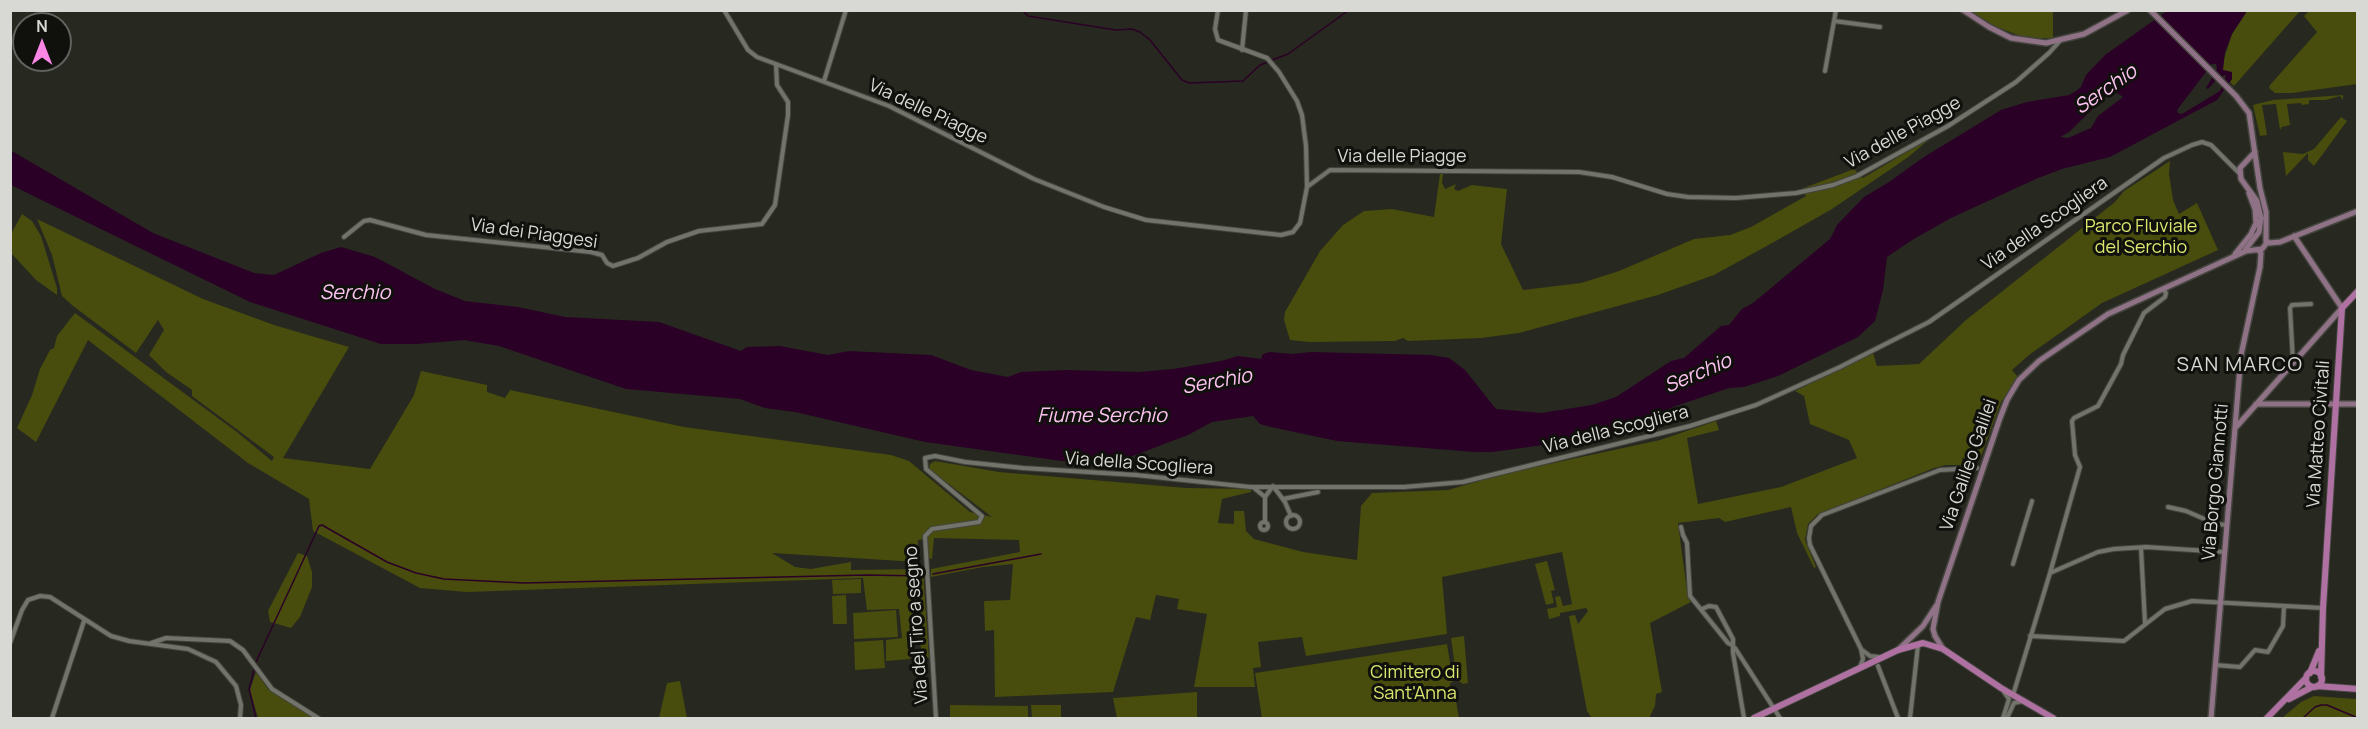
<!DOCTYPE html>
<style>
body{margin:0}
#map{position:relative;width:2368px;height:729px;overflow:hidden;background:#272820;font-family:Manrope,sans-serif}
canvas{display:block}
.frame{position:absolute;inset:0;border:12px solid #d8d9d4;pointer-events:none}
.north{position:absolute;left:12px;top:12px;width:60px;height:60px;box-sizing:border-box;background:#10100d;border:2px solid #60605d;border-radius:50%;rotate:0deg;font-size:16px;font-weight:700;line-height:24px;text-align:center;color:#d8d9d4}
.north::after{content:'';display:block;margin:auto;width:21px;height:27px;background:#fa87e6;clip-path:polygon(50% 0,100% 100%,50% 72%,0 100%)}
</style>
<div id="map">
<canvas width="2368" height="729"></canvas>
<div class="frame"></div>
<div class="north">N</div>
</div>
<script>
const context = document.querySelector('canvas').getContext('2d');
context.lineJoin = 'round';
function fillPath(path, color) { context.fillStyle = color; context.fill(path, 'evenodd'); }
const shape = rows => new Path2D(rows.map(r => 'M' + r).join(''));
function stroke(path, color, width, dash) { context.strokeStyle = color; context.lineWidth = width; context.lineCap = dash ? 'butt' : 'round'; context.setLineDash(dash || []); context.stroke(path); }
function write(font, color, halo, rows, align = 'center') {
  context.font = font + ' Manrope,sans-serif'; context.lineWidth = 6; context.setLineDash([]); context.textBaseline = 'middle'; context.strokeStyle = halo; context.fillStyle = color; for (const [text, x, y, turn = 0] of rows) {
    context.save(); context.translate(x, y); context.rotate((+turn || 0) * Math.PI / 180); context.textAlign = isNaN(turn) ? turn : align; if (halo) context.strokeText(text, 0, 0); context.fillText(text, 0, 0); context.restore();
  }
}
fillPath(shape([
 [1971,11,2053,11,2053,38,2026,38,1994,26],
 [2247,11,2300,11,2234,86,2230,82,2232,79,2223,70,2222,65,2232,34],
 [2309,11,2357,11,2357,84,2292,93,2275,93,2269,88,2270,85,2317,32,2304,16],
 [2343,95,2343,100,2340,96,2326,100,2309,100,2309,104,2302,105,2301,103,2287,104,2290,125,2282,127,2280,130,2276,104,2262,105,2267,135,2260,136,2253,105,2273,100],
 [2341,117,2347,121,2314,166,2308,160,2308,153,2286,176,2283,152,2303,154,2314,149],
 [1932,137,1907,158,1832,209,1774,242,1714,275,1658,295,1519,333,1481,338,1408,341,1403,338,1395,341,1310,342,1290,340,1284,320,1285,312,1320,251,1343,225,1364,211,1392,209,1434,217,1440,174,1443,174,1442,183,1445,189,1456,184,1454,189,1458,191,1472,185,1507,189,1501,244,1523,290,1581,283,1619,271,1694,239,1730,235,1751,227,1806,196,1801,189,1854,169,1863,178],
 [2170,161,2169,174,2173,200,2179,214,2197,203,2218,250,2102,303,2029,355,2012,370,2018,377,2001,402,1979,462,1976,457,1962,458,1964,465,1946,465,1934,468,1817,515,1808,524,1805,540,1816,567,1814,568,1797,533,1791,507,1725,522,1719,518,1678,523,1688,598,1691,602,1650,623,1662,692,1656,694,1655,706,1649,718,1592,718,1587,711,1569,616,1575,615,1578,624,1588,611,1586,608,1560,613,1560,616,1549,619,1547,609,1557,607,1555,597,1560,596,1563,606,1572,604,1562,552,1442,577,1447,634,1306,656,1302,637,1258,642,1261,667,1253,668,1255,687,1194,687,1207,614,1177,609,1179,599,1156,595,1150,620,1136,617,1113,692,995,697,994,630,985,631,984,601,1010,600,1013,564,983,567,931,577,931,569,1020,552,1019,540,934,538,932,559,928,558,927,539,918,540,917,562,772,553,795,567,811,569,851,562,851,570,923,569,929,658,923,657,920,643,914,639,910,640,910,659,886,661,886,640,902,638,899,609,867,610,863,578,467,592,420,588,313,531,309,499,248,463,88,340,36,442,17,428,32,395,40,369,50,350,54,348,57,336,75,313,237,432,272,461,274,457,192,396,192,390,166,372,149,355,164,330,158,320,136,353,73,306,62,296,52,255,37,219,203,299,274,325,349,347,283,458,370,469,414,395,421,371,487,385,487,392,505,398,510,390,684,427,891,455,909,461,970,512,992,517,929,469,930,464,935,461,999,472,1186,488,1251,489,1251,492,1222,499,1218,523,1234,524,1234,511,1244,511,1246,531,1254,539,1303,552,1357,560,1361,506,1372,493,1448,490,1507,473,1660,440,1716,421,1719,430,1687,438,1698,504,1781,487,1857,458,1849,440,1810,424,1804,396,1795,391,1873,353,1877,366,1919,364,1966,320,2115,202,2124,191],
 [22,214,32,221,41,236,57,288,57,295,36,280,11,253,11,234],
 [298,553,307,556,312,572,312,587,300,617,291,628,270,622,268,611],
 [1547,561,1555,590,1551,591,1554,603,1546,605,1535,564],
 [861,579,861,593,833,594,832,580],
 [846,595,847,624,833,624,832,596],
 [896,610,898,637,854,639,853,613],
 [1464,636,1468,683,1463,684,1457,680,1451,638],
 [883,640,885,668,855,670,854,642],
 [1447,644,1453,682,1450,683,1451,693,1452,695,1455,695,1459,718,1262,718,1255,673],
 [256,672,268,689,314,718,258,718,250,690],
 [680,681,687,718,659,718,667,683],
 [1197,692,1197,718,1117,718,1113,698],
 [2314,696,2357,699,2357,718,2282,718,2301,702],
 [950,705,1028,706,1028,718,950,718],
 [1031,705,1061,705,1061,718,1032,718]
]), '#484c0c');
fillPath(shape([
 [2167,11,2247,11,2232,34,2225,52,2223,70,2232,72,2232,79,2217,100,2110,157,2062,169,2038,178,1951,218,1912,240,1887,257,1883,290,1875,321,1858,337,1778,376,1744,387,1729,388,1673,407,1629,428,1595,433,1573,441,1492,452,1475,452,1337,441,1271,427,1260,424,1253,416,1212,422,1188,435,1122,460,1062,461,925,442,795,412,765,408,740,399,626,389,499,346,464,340,417,344,381,344,250,302,11,185,10,150,153,233,254,273,274,275,321,253,341,247,375,257,435,289,465,301,518,307,565,317,659,322,741,351,747,347,780,346,828,355,849,351,931,355,971,370,1008,377,1021,372,1067,370,1139,372,1173,369,1221,361,1238,356,1261,359,1263,354,1270,352,1292,354,1311,352,1431,355,1449,358,1465,370,1496,409,1541,413,1592,405,1616,397,1671,361,1684,358,1721,326,1729,325,1742,309,1753,303,1830,239,1837,225,1864,197,1889,182,1924,157,2001,110,2027,102,2069,95,2076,91,2081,87,2086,75,2105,55],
 [2212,64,2216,64,2217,69,2206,88,2208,89,2218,78,2225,75,2226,76,2220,91,2182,114,2178,113,2177,110],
 [2117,93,2123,97,2098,116,2091,128,2068,138,2060,137,2069,132,2107,95]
]), '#2b0026');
stroke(shape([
 [1022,10,1028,16,1116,30,1132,29,1140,32,1150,40,1182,80,1189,83,1243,81,1260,65,1268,62],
 [1272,60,1288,54,1349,10],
 [933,574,1041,554],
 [256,662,319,526,322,525,387,562,416,573,444,579,524,583,867,575,924,576],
 [254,670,249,689,256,718],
 [2303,718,2315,707,2321,705,2327,705,2358,718]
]), '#2b0026', 1.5);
const street = shape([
 [724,10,748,50,757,57,889,106,1034,179,1104,207,1146,220,1281,235,1293,232,1300,223,1307,187,1330,170,1579,172,1612,177,1667,194,1688,197,1736,198,1796,193,1833,185,1857,176,1948,126,2016,82,2049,53,2059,42],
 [1218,10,1215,29,1218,40,1267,58,1279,72,1297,101,1302,115,1306,146,1307,187],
 [1834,21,1880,27],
 [1242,50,1246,10],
 [1825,71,1836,10],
 [824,81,846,10],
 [344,237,364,221,370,220,426,235,591,252,602,255,607,263,613,266,638,258,667,242,699,231,762,224,775,205,788,115,788,102,777,85,776,64],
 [2293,362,2290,308,2292,305,2311,304],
 [1253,487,1265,497],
 [1283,499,1318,492],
 [2168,507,2186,511,2216,524],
 '1286 522a7 7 0 1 1 14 0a7 7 0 1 1-14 0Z',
 [1265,522,1265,497,1273,486,1285,502,1291,516],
 '1260 526a4 4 0 1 1 8 0a4 4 0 1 1-8 0Z',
 [1681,527,1683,535,1687,543,1690,596,1728,643,1732,645],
 [2141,548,2145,623],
 [2203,549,2216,524,2227,525],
 [2013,564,2032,501],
 [2050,573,2080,467,2075,455,2072,421,2074,418,2098,406,2121,364,2123,355,2144,313,2165,297,2166,293,2163,289],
 [1702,609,1709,606,1716,607,1733,639,1733,653,1744,718],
 [2030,636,2124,641,2165,609,2192,601,2323,608],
 [10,643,22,610,28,600,40,596,50,597,111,636,129,641,188,649,216,662,236,686,241,705,240,718],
 [151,643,166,638,230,641,243,650,272,689,318,718],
 [1735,648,1780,718],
 [1862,650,1870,656,1879,657],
 [2215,665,2240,667,2255,650,2268,652,2283,626,2284,606],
 [1878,666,1898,718],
 [1860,667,1863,659,1861,649,1810,545,1809,538,1811,526,1822,515,1940,470,1977,468],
 [2013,695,2050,573,2098,552,2114,549,2146,547,2224,552],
 [52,718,84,621],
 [936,718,925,536,932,529,979,522,982,516,926,469,925,458,935,456,965,462,1023,468,1136,475,1250,487,1404,487,1463,482,1690,426,1756,405,1840,367,1929,322,2164,158,2192,145,2202,142,2211,145,2239,173],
 [1910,718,1918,645],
 [2003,718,2009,699,2004,692],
 [2007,718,2014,703,2023,701]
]);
const secondary = shape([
 [1963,10,1989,27,2011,38,2046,43,2084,34,2128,10],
 [2266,240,2269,243,2280,242,2358,211],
 [2245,250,2259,232,2261,218,2257,201,2241,179,2240,168,2255,152],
 [2235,254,2251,234,2256,223,2255,209,2249,193],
 [2256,404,2358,404],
 [2237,426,2342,308,2294,236],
 [1943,649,1935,636,1933,629,1938,602,2000,418,2007,400,2019,380,2039,361,2108,314,2246,251,2262,249,2266,244,2266,212,2260,188,2249,113,2236,96,2150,10],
 [1898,650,1923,626,1936,606],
 [2211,718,2241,355,2260,267,2261,253,2258,250]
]);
const primary = shape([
 '2306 679a8 8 0 1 1 16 0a8 8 0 1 1-16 0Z',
 [2310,673,2319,651],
 [2321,677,2323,608,2342,308,2358,291],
 [2317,686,2358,689],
 [2289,699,2312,687],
 [1754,718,1898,650,1923,643,1943,649,2001,688,2053,718],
 [2267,718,2306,678]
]);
stroke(street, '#44453f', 6);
stroke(secondary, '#44453f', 8);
stroke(primary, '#44453f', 8);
stroke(street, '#72736a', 4);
stroke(secondary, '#907286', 5);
stroke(primary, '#af71a1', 6);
write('18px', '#d8d9d4', '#10100d', [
 ["Via delle Piagge",928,112,25],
 ["Via delle Piagge",1903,133,-29],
 ["Via delle Piagge",1402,157],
 ["Via della Scogliera",2045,224,-35],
 ["Via dei Piaggesi",534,234,8],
 ["Via della Scogliera",1616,430,-14],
 ["Via Matteo Civitali",2319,434,-86],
 ["Via della Scogliera",1139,464,4],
 ["Via Galileo Galilei",1969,465,-71],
 ["Via Borgo Giannotti",2216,482,-85],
 ["Via del Tiro a segno",917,625,-94]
]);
write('18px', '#dce76d', '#10100d', [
 ["Parco Fluviale",2141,227],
 ["del Serchio",2141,248],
 ["Cimitero di",1415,673],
 ["Sant'Anna",1415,694]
]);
write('italic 20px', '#fdc3f1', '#10100d', [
 ["Serchio",2106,90,-35],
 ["Serchio",355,293],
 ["Serchio",1698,374,-23],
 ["Serchio",1217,382,-10],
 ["Fiume Serchio",1102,416]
]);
context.letterSpacing = '1.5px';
write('20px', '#d8d9d4', '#10100d', [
 ["SAN MARCO",2240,365]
]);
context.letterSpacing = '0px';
</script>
